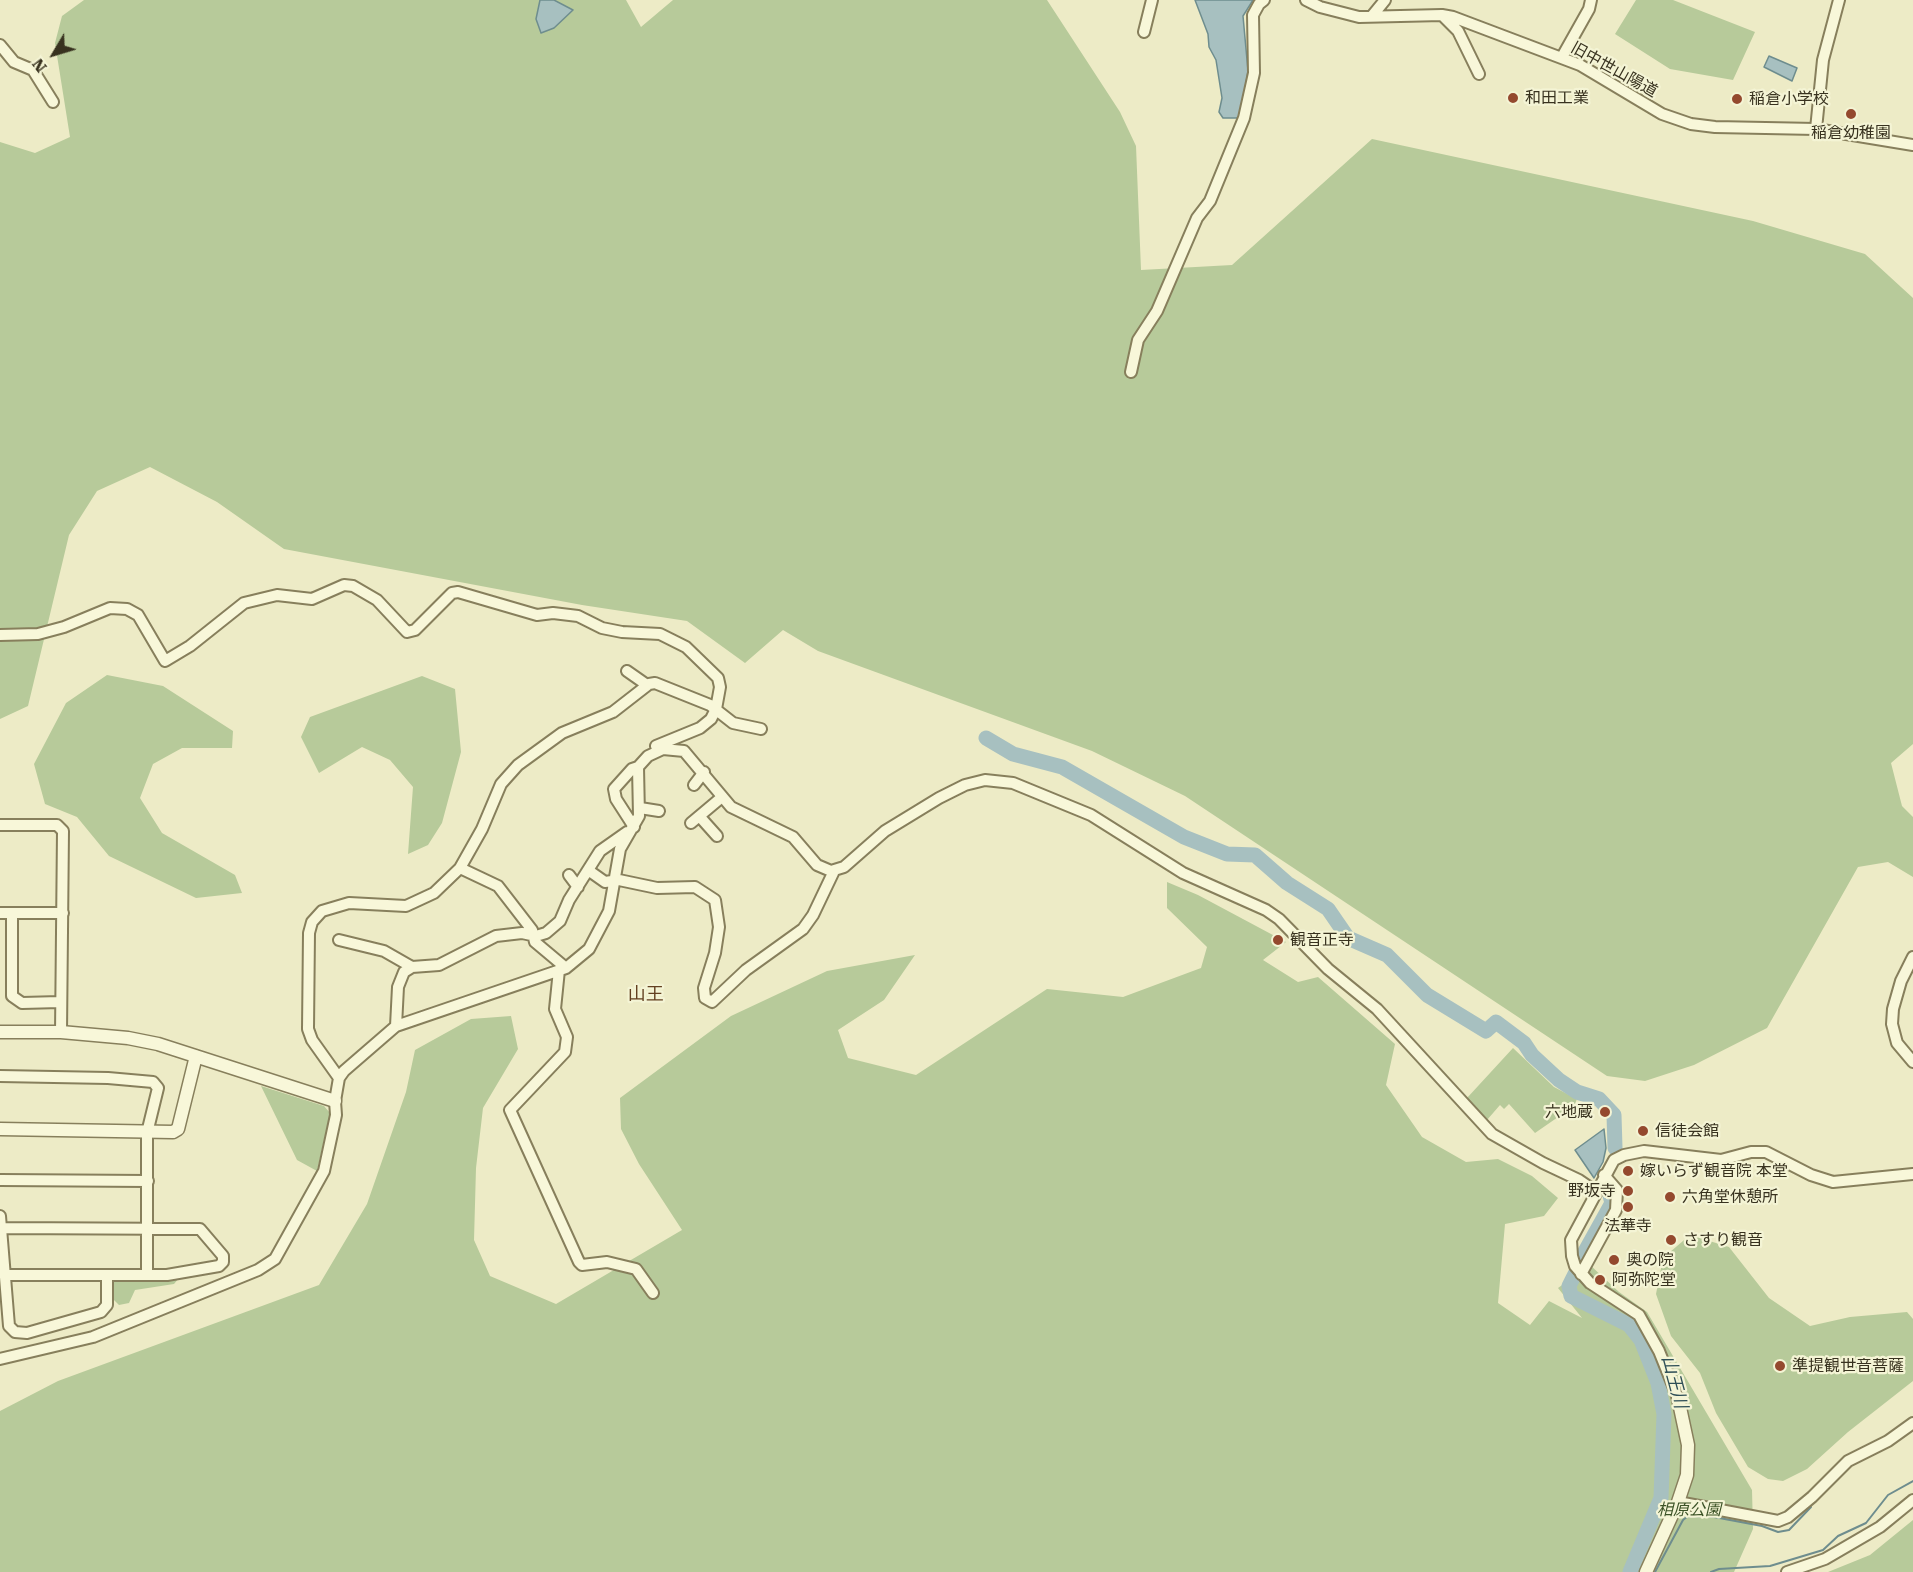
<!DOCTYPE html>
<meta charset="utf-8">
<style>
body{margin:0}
#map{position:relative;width:1913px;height:1572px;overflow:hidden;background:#edebc6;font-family:"Roboto Serif",serif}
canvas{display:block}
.north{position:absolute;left:24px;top:24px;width:60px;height:60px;-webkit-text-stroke:4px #f4f4d5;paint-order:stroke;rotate:232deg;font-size:16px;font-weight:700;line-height:24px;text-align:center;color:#38321f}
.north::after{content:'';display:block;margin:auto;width:21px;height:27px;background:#38321f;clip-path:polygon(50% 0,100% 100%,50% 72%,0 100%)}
</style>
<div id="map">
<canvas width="1913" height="1572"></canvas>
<div class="north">N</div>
</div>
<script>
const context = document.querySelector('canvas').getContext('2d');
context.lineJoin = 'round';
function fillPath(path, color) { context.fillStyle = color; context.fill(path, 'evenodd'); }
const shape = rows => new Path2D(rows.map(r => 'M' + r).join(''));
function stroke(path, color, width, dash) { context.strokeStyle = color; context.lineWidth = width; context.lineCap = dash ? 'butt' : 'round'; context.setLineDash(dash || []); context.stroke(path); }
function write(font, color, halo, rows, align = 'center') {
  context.font = font + ' "Roboto Serif","Noto Sans JP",serif'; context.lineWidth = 4.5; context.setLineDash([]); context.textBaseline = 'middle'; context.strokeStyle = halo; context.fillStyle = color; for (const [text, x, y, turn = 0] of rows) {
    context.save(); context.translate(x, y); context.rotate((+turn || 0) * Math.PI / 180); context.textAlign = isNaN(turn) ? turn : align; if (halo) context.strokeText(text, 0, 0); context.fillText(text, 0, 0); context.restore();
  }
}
fillPath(shape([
 [84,0,626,0,641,27,673,0,1047,0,1120,112,1136,146,1141,270,1232,265,1372,139,1753,221,1865,254,1913,298,1913,744,1891,763,1902,806,1913,817,1913,877,1888,862,1858,867,1767,1028,1694,1065,1645,1081,1607,1076,1185,796,1092,751,818,651,783,630,745,663,687,621,582,605,284,549,217,502,150,467,97,491,69,535,28,706,0,719,0,142,35,153,70,137,55,43,62,16],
 [1636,0,1673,0,1755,32,1733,80,1670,69,1615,34],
 [107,675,163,686,233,731,232,748,182,748,153,764,140,798,162,833,235,875,242,893,196,898,109,856,77,817,45,804,34,764,66,703],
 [422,676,455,689,461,752,442,823,428,845,408,854,413,787,390,760,362,747,319,773,301,737,310,717],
 [1167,882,1198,895,1286,942,1263,960,1298,982,1318,977,1395,1044,1386,1085,1422,1137,1466,1162,1498,1159,1532,1176,1558,1198,1544,1216,1505,1224,1498,1303,1530,1325,1549,1301,1582,1318,1558,1288,1590,1265,1619,1292,1647,1312,1752,1490,1753,1529,1734,1572,0,1572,0,1411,58,1381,319,1285,367,1204,406,1092,415,1050,471,1019,511,1016,518,1049,483,1108,476,1168,474,1240,490,1276,556,1304,682,1230,639,1164,621,1129,620,1098,731,1016,827,971,915,955,884,1000,838,1030,848,1058,916,1075,1047,989,1123,997,1201,968,1207,947,1167,908],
 [1513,1048,1554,1087,1577,1099,1574,1106,1535,1133,1509,1104,1504,1109,1500,1105,1487,1120,1467,1098],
 [261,1086,324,1106,330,1113,317,1171,297,1160],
 [1690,1235,1729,1247,1769,1298,1810,1326,1850,1317,1907,1312,1913,1319,1913,1381,1848,1432,1807,1469,1783,1481,1768,1479,1748,1467,1716,1413,1700,1373,1671,1336,1656,1294,1663,1258],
 [179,1278,174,1284,135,1290,129,1303,119,1305,113,1299,111,1283,116,1279],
 [1913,1520,1913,1572,1828,1572,1870,1555]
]), '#b7ca9a');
const water = shape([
 [540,0,554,0,573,10,554,28,541,33,536,19,540,0],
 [1195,0,1253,0,1243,16,1248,71,1240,118,1223,118,1219,112,1222,98,1216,60,1209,47,1208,34,1195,0],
 [1769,56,1797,68,1792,81,1764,67,1769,56],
 [1604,1129,1606,1148,1603,1162,1594,1178,1575,1150,1604,1129]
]);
fillPath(water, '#a7c0c0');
stroke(water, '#6e8d8e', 1.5);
stroke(shape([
 [1655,1572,1683,1520,1688,1516,1714,1517,1762,1526,1778,1532,1789,1530,1811,1507],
 [1711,1572,1719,1569,1770,1566,1823,1550,1838,1536,1866,1523,1888,1495,1913,1481]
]), '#6e8d8e', 2);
stroke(shape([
 [986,738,1013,754,1062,767,1184,837,1227,854,1255,855,1287,883,1328,909,1348,938,1387,955,1427,995,1486,1031,1496,1022,1524,1043,1532,1055,1559,1080,1577,1092,1599,1099,1614,1115,1615,1148],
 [1582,1257,1612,1203,1607,1184],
 [1575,1274,1569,1286,1571,1296,1629,1325,1641,1340,1658,1383,1664,1414,1661,1498,1630,1572]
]), '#a7c0c0', 15);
const minor = shape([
 [1306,0,1320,7,1359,17,1442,15,1453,17,1580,65,1662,114,1691,124,1715,127,1816,129,1913,145],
 [1442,15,1458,31,1479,74],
 [1372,16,1385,0],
 [1144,32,1152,0],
 [0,45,14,62,33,70,53,102],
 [1562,57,1589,9,1591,0],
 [1816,129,1823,60,1839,0],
 [1131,372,1138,340,1157,311,1197,218,1210,201,1244,118,1254,73,1253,15,1259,4,1264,0],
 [0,635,38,634,64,627,110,608,127,609,138,615,165,661,190,646,244,603,277,595,312,599,344,585,353,586,377,600,407,632,415,630,452,593,458,592,537,615,553,613,578,616,602,628,622,632,660,634,686,647,718,678,720,687,716,709,711,719,700,728,656,746],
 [627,671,647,685],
 [694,785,704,772],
 [640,808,659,811],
 [700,817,717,836],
 [691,823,722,797],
 [0,825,57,825,63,831,61,1032],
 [634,827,616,799,614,789,632,769,638,767],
 [460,868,498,886,532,930,535,942,566,968],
 [588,870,605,882,619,880,657,888,695,887,715,900,719,927,715,953,704,988,705,998,712,1002,746,970,803,929,813,915,834,871],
 [569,875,578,887],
 [0,913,63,913],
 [12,913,12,996,22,1003,60,1002],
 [339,940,384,951,412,967],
 [1913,957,1901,981,1893,1009,1892,1024,1897,1043,1913,1062],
 [559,970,555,1009,567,1037,565,1052,510,1110,579,1262,582,1265,607,1262,636,1269,653,1293],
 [396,1026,398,987,404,972,412,967,439,965,496,936,522,933,536,936,546,933,560,921,569,900,600,851,627,832],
 [0,1076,108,1078,153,1082,158,1088,147,1133,147,1275],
 [339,1078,312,1040,308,1029,309,933,312,922,322,911,349,903,406,906,434,893,460,868,482,829,501,784,518,765,562,733,613,712,649,684,655,683,710,705,733,723,761,729],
 [0,1180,148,1181],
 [0,1216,9,1326,15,1332,27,1333,101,1312,107,1305,107,1275],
 [1,1228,200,1229,223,1256,223,1262,219,1266,167,1275,5,1275],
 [1581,1274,1616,1210,1617,1190,1604,1175],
 [0,1359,93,1337,258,1270,275,1259,324,1171,336,1115,335,1101,339,1078,344,1071,396,1026,566,968,589,949,609,911,620,849,639,816,638,767,648,756,663,749,684,751,731,807,793,837,817,865,831,871,844,867,885,831,939,798,965,785,985,780,1013,783,1091,815,1183,873,1266,910,1279,919,1328,969,1377,1009,1492,1134,1543,1163,1579,1180,1595,1191],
 [1678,1398,1659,1351,1639,1315,1590,1283,1575,1266,1572,1256,1571,1240,1614,1160,1624,1155,1644,1151,1721,1160,1751,1152,1766,1152,1811,1175,1833,1182,1913,1174],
 [1678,1502,1778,1521,1788,1517,1812,1497,1848,1461,1888,1441,1913,1423],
 [1787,1572,1825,1559,1880,1527,1913,1500]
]);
const tertiary = shape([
 [0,1032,61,1032,128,1038,158,1044,335,1101],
 [0,1129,173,1132,178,1129,196,1056],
 [1646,1572,1678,1502,1687,1475,1688,1445,1678,1398]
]);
stroke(minor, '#877f5c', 14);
stroke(tertiary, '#877f5c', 15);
stroke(minor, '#f8f7d9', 10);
stroke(tertiary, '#f8f7d9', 12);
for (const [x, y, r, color] of [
 [1513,98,6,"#94492e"],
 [1737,99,6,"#94492e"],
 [1851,114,6,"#94492e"],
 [1278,940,6,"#94492e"],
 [1605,1112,6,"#94492e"],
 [1643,1131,6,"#94492e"],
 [1628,1171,6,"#94492e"],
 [1628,1191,6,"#94492e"],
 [1670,1197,6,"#94492e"],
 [1628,1207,6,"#94492e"],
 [1671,1240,6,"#94492e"],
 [1614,1260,6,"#94492e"],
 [1600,1280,6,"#94492e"],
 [1780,1366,6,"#94492e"]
]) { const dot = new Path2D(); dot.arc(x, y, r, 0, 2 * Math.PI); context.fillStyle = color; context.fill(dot); stroke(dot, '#f4f4d5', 2); }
write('16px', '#38321f', '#f4f4d5', [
 ["旧中世山陽道",1614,70,29]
]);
write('16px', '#38321f', '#f4f4d5', [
 ["和田工業",1525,98],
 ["稲倉小学校",1749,99],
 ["稲倉幼稚園",1851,133,"center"],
 ["観音正寺",1290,940],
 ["六地蔵",1593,1112,"right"],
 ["信徒会館",1655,1131],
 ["嫁いらず観音院 本堂",1640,1171],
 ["野坂寺",1616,1191,"right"],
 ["六角堂休憩所",1682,1197],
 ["法華寺",1628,1226,"center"],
 ["さすり観音",1683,1240],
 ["奥の院",1626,1260],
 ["阿弥陀堂",1612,1280],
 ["準提観世音菩薩",1792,1366]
], 'left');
write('italic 16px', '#3c5327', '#f4f4d5', [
 ["相原公園",1689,1510]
]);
write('18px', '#634020', '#f4f4d5', [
 ["山王",646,995]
]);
write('italic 18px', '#2f4f57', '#f4f4d5', [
 ["山王川",1674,1382,75]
]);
</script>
